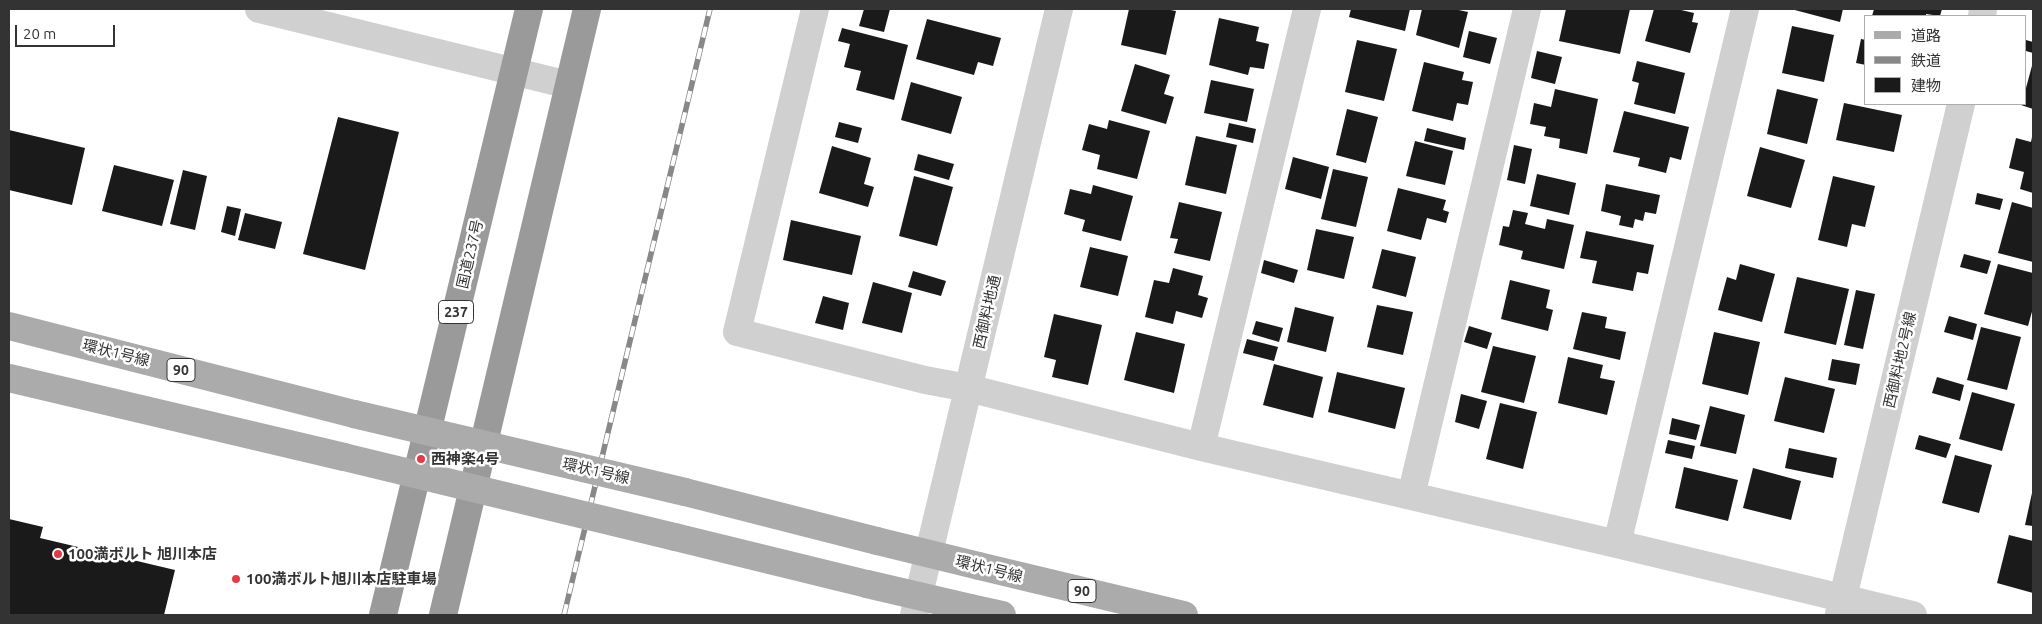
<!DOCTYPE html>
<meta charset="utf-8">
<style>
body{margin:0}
#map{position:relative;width:2042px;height:624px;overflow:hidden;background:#fff;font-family:Ubuntu,"Noto Sans JP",sans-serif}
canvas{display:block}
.frame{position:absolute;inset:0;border:10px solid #333;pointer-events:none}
.legend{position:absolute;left:1864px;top:15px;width:162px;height:90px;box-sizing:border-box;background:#fff;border:1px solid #adadad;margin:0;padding:6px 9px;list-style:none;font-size:15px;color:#333}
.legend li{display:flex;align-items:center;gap:10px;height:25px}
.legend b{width:25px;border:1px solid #adadad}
.scale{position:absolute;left:15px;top:25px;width:100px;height:22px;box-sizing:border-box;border:2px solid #333;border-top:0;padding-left:6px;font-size:15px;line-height:18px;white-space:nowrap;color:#333;-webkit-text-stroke:4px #fff;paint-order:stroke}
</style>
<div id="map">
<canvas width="2042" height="624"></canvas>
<div class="frame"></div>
<ul class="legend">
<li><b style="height:6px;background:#ababab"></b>道路</li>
<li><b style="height:6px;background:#888"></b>鉄道</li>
<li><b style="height:14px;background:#1a1a1a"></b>建物</li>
</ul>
<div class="scale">20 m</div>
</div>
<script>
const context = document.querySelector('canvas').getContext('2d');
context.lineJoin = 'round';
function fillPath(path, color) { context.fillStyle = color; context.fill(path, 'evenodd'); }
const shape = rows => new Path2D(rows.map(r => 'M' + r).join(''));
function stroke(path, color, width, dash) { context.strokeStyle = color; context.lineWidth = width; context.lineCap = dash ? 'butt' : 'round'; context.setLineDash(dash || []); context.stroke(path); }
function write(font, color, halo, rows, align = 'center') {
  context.font = font + ' Ubuntu,"Noto Sans JP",sans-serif'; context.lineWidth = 5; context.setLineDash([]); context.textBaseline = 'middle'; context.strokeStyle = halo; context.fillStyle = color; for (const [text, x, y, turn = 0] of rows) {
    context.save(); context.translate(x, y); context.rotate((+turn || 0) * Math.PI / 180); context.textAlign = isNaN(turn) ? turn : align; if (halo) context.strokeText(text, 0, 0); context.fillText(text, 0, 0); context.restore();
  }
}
fillPath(shape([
 [864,9,890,9,884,32,859,26],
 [1129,9,1165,9,1176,11,1166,55,1121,45],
 [1351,9,1410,9,1405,31,1349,17],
 [1422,9,1454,9,1468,12,1459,48,1416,35],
 [1566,9,1630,9,1620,54,1559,41],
 [1654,9,1677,9,1694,13,1692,22,1698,23,1690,53,1645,41],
 [1791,9,1843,9,1840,22],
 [1874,9,1942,9,1940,16,1926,14,1926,16,1872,16],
 [1219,18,1259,27,1256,41,1269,44,1264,69,1250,67,1248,75,1209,65],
 [927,19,1001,38,993,66,978,62,974,75,916,59],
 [1792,26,1834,35,1824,82,1782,73],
 [842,28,908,45,894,100,856,90,861,71,844,67,850,44,838,41],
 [1469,31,1497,38,1490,64,1463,57],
 [1861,39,1866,40,1866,65,1856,63],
 [1357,40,1397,49,1384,101,1345,92],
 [2026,40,2033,42,2033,53,2026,51],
 [1537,51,1562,57,1555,84,1531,78],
 [1637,61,1685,73,1675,114,1634,104,1639,83,1632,81],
 [1424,62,1464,72,1462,80,1473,82,1468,105,1457,103,1453,121,1412,111],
 [2033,62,2033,109,2021,105,2026,104,2026,88],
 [1135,64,1170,75,1164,94,1174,97,1166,124,1121,111],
 [1211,80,1254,89,1247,122,1204,113],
 [911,82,962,97,951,134,901,120],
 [1555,89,1598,99,1587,154,1559,148,1560,139,1544,136,1546,127,1530,124,1534,103,1551,107],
 [1777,89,1818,99,1807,144,1767,134],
 [1844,103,1902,115,1894,152,1836,140],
 [1347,109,1378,117,1366,163,1336,155],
 [1624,111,1689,127,1681,160,1670,157,1666,173,1638,166,1640,158,1613,152],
 [338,117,399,132,365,270,303,254],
 [1109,120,1150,131,1137,179,1097,169,1100,155,1082,150,1089,124,1107,129],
 [839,122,862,128,858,143,835,137],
 [1229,123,1256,129,1253,143,1226,137],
 [1427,128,1466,138,1464,150,1424,141],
 [9,130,85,148,72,205,9,190],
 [1196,136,1237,145,1226,194,1185,185],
 [2032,137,2033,137,2033,193,2020,189,2024,172,2009,168,2016,138,2031,142],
 [1415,141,1453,151,1445,185,1406,176],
 [1514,145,1532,149,1525,184,1507,180],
 [832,146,871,158,864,184,874,187,868,207,819,193],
 [1760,147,1805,160,1791,208,1747,196],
 [918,154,954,164,949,180,914,170],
 [1293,157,1329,167,1321,199,1285,189],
 [114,165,174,180,162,226,102,211],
 [1333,169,1368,177,1356,227,1321,219],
 [183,170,207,176,195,230,170,224],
 [1537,174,1576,183,1569,215,1530,206],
 [914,176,953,187,937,246,899,236],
 [1833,176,1875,186,1865,227,1852,224,1847,247,1818,240],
 [1606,184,1660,195,1656,214,1645,212,1643,221,1635,219,1633,228,1619,225,1621,216,1601,211],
 [1093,185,1133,196,1121,241,1082,231,1085,220,1064,214,1070,189,1091,194],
 [1398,188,1446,200,1443,210,1449,212,1446,223,1427,218,1421,240,1387,231],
 [1977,193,2003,199,2000,210,1975,204],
 [1179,202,1222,212,1210,261,1174,253,1178,239,1170,238],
 [2012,202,2033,208,2033,262,1998,253],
 [227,206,241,209,235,236,221,232],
 [1513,210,1528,213,1525,224,1545,229,1547,219,1574,225,1564,269,1521,259,1523,251,1499,245,1503,226,1509,227],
 [245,213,282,222,275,249,238,240],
 [791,220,861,236,852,275,783,260],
 [1316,229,1354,237,1344,279,1307,270],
 [1586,231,1654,245,1648,274,1637,272,1633,291,1592,283,1597,261,1580,258],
 [1090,247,1128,256,1118,296,1080,287],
 [1382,249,1416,257,1406,297,1372,288],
 [1964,254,1991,261,1987,274,1960,267],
 [1264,260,1298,270,1294,283,1261,273],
 [1740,264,1775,274,1762,322,1718,310,1727,277,1736,280],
 [1998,264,2033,273,2033,308,2028,326,1984,314],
 [1173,268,1203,276,1198,295,1208,298,1202,318,1176,311,1173,324,1145,317,1154,280,1169,283],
 [913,271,946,281,941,296,908,287],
 [1797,277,1849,289,1836,345,1784,333],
 [1510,280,1550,290,1546,308,1553,310,1548,331,1501,319],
 [873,282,912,293,902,333,862,323],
 [1856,290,1875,294,1863,349,1844,345],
 [823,296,849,303,843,330,815,323],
 [1377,305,1413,312,1403,355,1367,347],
 [1295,307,1334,317,1326,352,1287,342],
 [1582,312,1607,317,1605,328,1626,332,1620,360,1573,349],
 [1054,314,1102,325,1088,385,1052,377,1056,360,1044,357],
 [1949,316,1977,324,1973,340,1944,332],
 [1256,321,1283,328,1279,342,1252,334],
 [1469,326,1492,333,1487,349,1464,342],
 [1981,327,2021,337,2007,390,1967,380],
 [1136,332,1185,344,1174,393,1124,380],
 [1714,332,1760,342,1748,395,1702,384],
 [1247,339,1278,347,1274,361,1243,353],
 [1493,346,1536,356,1524,403,1481,392],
 [1568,357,1603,365,1600,378,1615,381,1607,415,1558,403],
 [1832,359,1860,364,1856,385,1828,380],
 [1274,364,1323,377,1313,418,1263,405],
 [1337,372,1405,388,1395,429,1328,412],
 [1785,377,1835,389,1824,433,1774,421],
 [1937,377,1964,385,1960,401,1932,393],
 [1972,392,2015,404,2002,451,1959,439],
 [1461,394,1487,401,1479,429,1455,422],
 [1500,403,1537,412,1523,469,1486,459],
 [1710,406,1745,415,1736,454,1700,446],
 [1672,418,1700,425,1696,440,1669,434],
 [1919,435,1951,444,1946,458,1915,449],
 [1668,440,1695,446,1692,459,1665,453],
 [1789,448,1837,458,1833,478,1785,468],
 [1955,455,1992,465,1979,513,1942,503],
 [1684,467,1738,480,1728,521,1675,508],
 [1753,468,1801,481,1791,520,1743,508],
 [2032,493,2033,493,2033,526,2025,525],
 [9,519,43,527,40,538,175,570,164,615,9,615],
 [2009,535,2033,541,2033,593,1997,583]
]), '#1a1a1a');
stroke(shape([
 [259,9,569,85],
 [815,9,737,332,925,380,968,388,1201,447,1617,544,1913,615],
 [1982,16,1983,9],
 [1201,447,1307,9],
 [1411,496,1527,9],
 [1617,544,1745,9],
 [1839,614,1961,104],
 [914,615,1059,9]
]), '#d0d0d0', 28);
stroke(shape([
 [9,326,354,414],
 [9,378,344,457],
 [685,492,877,541],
 [675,537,867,584],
 [979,566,1184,615],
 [970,608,1002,615]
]), '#ababab', 28);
stroke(shape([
 [383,615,529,9],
 [443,615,587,9]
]), '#9a9a9a', 28);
const rail = shape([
 [564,615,710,9]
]);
stroke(rail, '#888', 5.5);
stroke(rail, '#fff', 4, [11]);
stroke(shape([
 [354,414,685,492],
 [344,457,675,537],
 [877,541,979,566],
 [867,584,970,608]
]), '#ababab', 28);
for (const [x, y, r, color] of [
 [421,459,5,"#e63946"],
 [58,554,5,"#e63946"],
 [236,579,5,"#e63946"]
]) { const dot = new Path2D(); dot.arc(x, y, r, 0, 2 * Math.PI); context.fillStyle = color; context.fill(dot); stroke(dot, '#fff', 2); }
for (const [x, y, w] of [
 [456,312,35],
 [181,370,28],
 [1082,591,28]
]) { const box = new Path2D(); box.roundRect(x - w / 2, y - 11.5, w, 23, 4); context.fillStyle = '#fff'; context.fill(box); stroke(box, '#333', 1); }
write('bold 14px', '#333', null, [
 ["237",456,312],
 ["90",181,370],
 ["90",1082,591]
]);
write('15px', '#333', '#fff', [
 ["国道237号",470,254,-77],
 ["西御料地通",987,312,-77],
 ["環状1号線",116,353,14],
 ["西御料地2号線",1900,360,-77],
 ["環状1号線",596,471,13],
 ["環状1号線",989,569,14]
]);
write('bold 15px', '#333', '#fff', [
 ["西神楽4号",431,459],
 ["100満ボルト 旭川本店",68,554],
 ["100満ボルト旭川本店駐車場",246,579]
], 'left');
</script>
